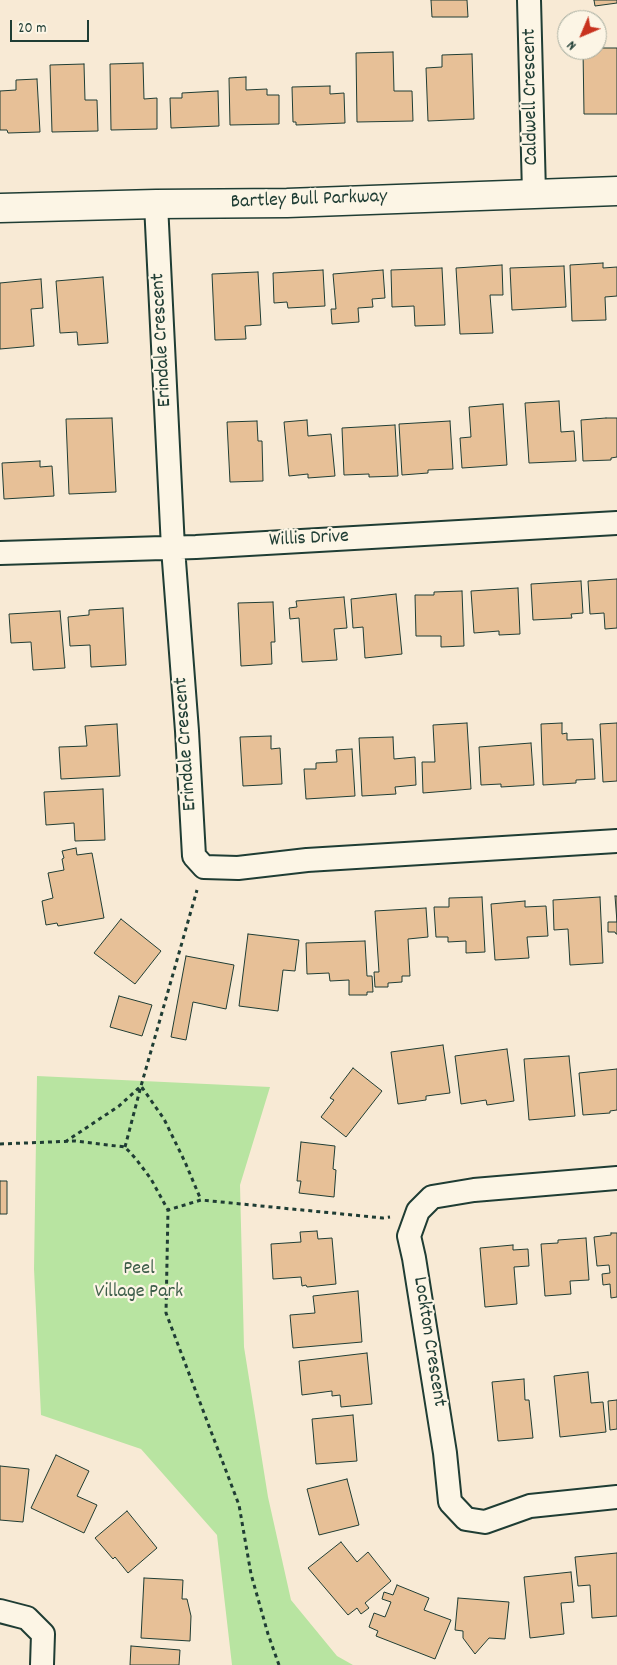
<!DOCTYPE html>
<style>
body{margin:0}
#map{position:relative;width:617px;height:1665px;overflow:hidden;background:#f8ead5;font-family:Dekko,sans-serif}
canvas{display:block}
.north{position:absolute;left:557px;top:10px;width:50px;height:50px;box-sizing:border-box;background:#fcf5e5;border:1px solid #a4ab9e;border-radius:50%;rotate:225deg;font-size:14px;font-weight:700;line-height:20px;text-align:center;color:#1f3d34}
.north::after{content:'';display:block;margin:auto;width:18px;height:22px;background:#c8321e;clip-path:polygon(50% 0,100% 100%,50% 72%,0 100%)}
.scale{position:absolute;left:10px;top:20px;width:79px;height:22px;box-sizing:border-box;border:2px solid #1f3d34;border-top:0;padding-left:6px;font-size:15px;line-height:18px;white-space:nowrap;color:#1f3d34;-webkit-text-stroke:4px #fcf5e5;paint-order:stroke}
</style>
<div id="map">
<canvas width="617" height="1665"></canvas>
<div class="north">N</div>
<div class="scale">20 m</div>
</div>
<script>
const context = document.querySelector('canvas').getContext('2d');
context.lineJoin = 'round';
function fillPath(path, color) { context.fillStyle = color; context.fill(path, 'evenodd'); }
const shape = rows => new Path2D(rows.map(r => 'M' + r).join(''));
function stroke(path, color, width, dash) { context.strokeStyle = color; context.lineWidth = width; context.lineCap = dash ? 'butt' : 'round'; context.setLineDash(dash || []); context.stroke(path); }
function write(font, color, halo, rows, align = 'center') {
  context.font = font + ' Dekko,sans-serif'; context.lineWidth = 4.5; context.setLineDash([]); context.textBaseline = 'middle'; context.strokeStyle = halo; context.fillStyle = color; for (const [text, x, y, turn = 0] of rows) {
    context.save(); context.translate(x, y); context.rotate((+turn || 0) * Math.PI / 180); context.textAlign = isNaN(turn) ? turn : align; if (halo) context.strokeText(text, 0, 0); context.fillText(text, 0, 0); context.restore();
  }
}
fillPath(shape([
 [37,1076,270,1087,240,1185,244,1347,268,1497,291,1600,337,1656,353,1665,232,1665,217,1535,141,1449,41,1415,34,1269]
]), '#b8e4a1');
const building = shape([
 [431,0,467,0,468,17,432,17,431,0],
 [594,0,617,0,617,3,595,6,594,0],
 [597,48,617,48,617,114,584,114,583,50,597,50,597,48],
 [393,52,394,91,412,91,413,121,357,122,356,53,393,52],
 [472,54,474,119,428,121,426,68,442,67,442,55,472,54],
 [143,63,144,99,157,98,157,129,111,130,110,64,143,63],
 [84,64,85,100,97,100,98,131,52,132,50,65,84,64],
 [246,77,246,90,267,89,267,95,279,95,279,124,230,125,229,78,246,77],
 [37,79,40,132,8,133,7,130,0,130,0,91,16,90,16,80,37,79],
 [330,86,330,94,344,93,345,123,296,125,296,122,293,122,292,87,330,86],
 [218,91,219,126,171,128,170,98,182,98,182,93,218,91],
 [603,263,603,268,617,267,617,296,605,297,606,320,572,321,570,265,603,263],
 [502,265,503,295,490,295,493,333,460,334,456,268,502,265],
 [564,266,566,307,512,310,510,268,564,266],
 [442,268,445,325,415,326,414,306,392,307,391,270,442,268],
 [323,270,325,306,288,308,287,302,274,303,273,273,323,270],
 [383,270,385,298,372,299,373,307,358,308,359,322,332,324,331,309,336,309,333,274,383,270],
 [258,272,261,325,245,326,246,339,215,340,212,274,258,272],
 [103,277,108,343,78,345,77,332,60,333,56,281,103,277],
 [41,279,43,308,31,309,34,346,0,349,0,283,41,279],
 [559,401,561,432,574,431,576,461,529,463,525,403,559,401],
 [503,404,507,465,462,468,460,438,471,437,469,407,503,404],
 [112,418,116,492,69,494,66,419,112,418],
 [606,418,617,418,617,457,611,458,611,460,583,461,581,420,606,418],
 [307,420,308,436,331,434,335,476,308,478,308,474,289,476,284,422,307,420],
 [257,421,258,441,262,441,263,481,230,482,227,422,257,421],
 [450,421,453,469,428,470,428,473,402,475,399,424,450,421],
 [395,425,398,476,369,477,369,474,344,475,342,428,395,425],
 [40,461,40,467,52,466,54,496,4,499,2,463,40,461],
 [617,579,617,628,605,629,604,613,590,614,588,581,617,579],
 [581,581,583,613,571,614,572,618,533,620,531,584,581,581],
 [518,588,520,634,499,635,499,631,474,633,471,591,518,588],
 [462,591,464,646,441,647,441,636,416,636,415,595,434,595,434,592,462,591],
 [396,594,402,654,365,658,363,627,353,628,351,599,396,594],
 [344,597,347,628,334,629,337,660,302,662,299,618,290,619,289,608,297,607,296,601,344,597],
 [273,602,275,642,271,642,272,664,241,666,238,603,273,602],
 [123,608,126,665,91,667,90,645,70,646,68,617,89,615,89,610,123,608],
 [60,611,65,668,33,670,31,642,11,643,9,614,60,611],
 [467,723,471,789,423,793,422,762,435,762,433,725,467,723],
 [562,723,562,734,567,733,567,740,593,739,595,779,576,780,576,783,543,785,541,724,562,723],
 [617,723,617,781,603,782,600,724,617,723],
 [117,724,120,776,61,779,59,747,87,746,85,726,117,724],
 [271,736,271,749,280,748,282,784,243,786,240,737,271,736],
 [393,737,394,759,415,757,416,785,395,787,396,794,362,796,359,738,393,737],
 [531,743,534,785,501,787,501,784,481,785,479,747,531,743],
 [352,749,355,796,306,799,304,769,316,769,316,763,337,762,336,750,352,749],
 [103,789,105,840,75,841,74,823,46,825,44,792,103,789],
 [76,848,77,855,92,853,104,918,58,926,57,923,46,925,42,901,53,898,48,873,64,870,62,859,64,858,62,851,76,848],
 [615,896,617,896,617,934,616,934,615,932,608,932,608,922,617,922,615,896],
 [482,897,485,952,466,953,466,941,448,942,448,937,436,937,434,907,449,907,449,898,482,897],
 [600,897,603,963,570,965,568,929,554,930,553,900,600,897],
 [525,901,525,907,546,906,548,936,527,937,529,958,495,960,491,904,525,901],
 [426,908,428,937,408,939,410,976,402,976,402,982,388,983,388,987,375,987,374,972,379,972,375,911,426,908],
 [121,919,161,951,135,984,94,953,121,919],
 [248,934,299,940,295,971,283,970,278,1011,239,1006,248,934],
 [365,941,367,976,372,976,373,992,367,992,367,995,349,995,349,980,330,981,329,973,307,974,306,943,365,941],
 [186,956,234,965,226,1009,193,1002,186,1040,171,1037,186,956],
 [119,996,152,1005,142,1036,110,1027,119,996],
 [443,1045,450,1093,426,1096,426,1100,398,1104,391,1052,443,1045],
 [507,1049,514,1101,487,1105,486,1100,461,1104,455,1056,507,1049],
 [569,1056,575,1116,529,1120,524,1059,569,1056],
 [353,1068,382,1091,346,1137,321,1117,334,1100,330,1098,353,1068],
 [617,1069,617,1110,610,1111,610,1113,583,1115,579,1073,617,1069],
 [301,1142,335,1146,333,1169,336,1170,334,1197,299,1193,301,1181,297,1181,301,1142],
 [0,1181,7,1181,7,1214,0,1214,0,1181],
 [317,1231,318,1239,332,1238,336,1284,307,1287,306,1285,302,1286,301,1277,273,1279,271,1244,301,1242,300,1232,317,1231],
 [611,1233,617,1233,617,1297,611,1298,610,1284,603,1285,602,1274,610,1273,609,1265,597,1266,594,1237,611,1235,611,1233],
 [586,1238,589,1280,570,1281,571,1294,545,1296,541,1244,558,1243,558,1240,586,1238],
 [513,1245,513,1250,528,1249,529,1266,514,1267,517,1304,485,1307,480,1248,513,1245],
 [358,1291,362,1342,293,1348,290,1315,315,1313,313,1296,358,1291],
 [367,1353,372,1404,341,1407,340,1395,332,1396,332,1391,302,1395,299,1361,367,1353],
 [588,1372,591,1403,603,1402,606,1432,560,1437,554,1376,588,1372],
 [524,1379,525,1400,529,1400,533,1438,498,1441,492,1382,524,1379],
 [617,1400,617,1429,610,1430,608,1401,617,1400],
 [353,1415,357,1461,316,1464,312,1419,353,1415],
 [56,1455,89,1471,77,1496,97,1505,84,1533,31,1508,56,1455],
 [0,1466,29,1469,23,1522,0,1520,0,1466],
 [347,1479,359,1525,319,1535,307,1489,347,1479],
 [127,1511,157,1548,128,1573,115,1557,113,1559,95,1538,127,1511],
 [341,1542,357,1562,368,1552,391,1581,365,1603,369,1608,361,1614,357,1608,348,1615,308,1568,341,1542],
 [617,1553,617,1616,592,1618,590,1585,578,1586,575,1557,617,1553],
 [571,1572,574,1602,561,1603,564,1634,530,1638,524,1577,571,1572],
 [144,1578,183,1580,182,1599,187,1599,191,1616,190,1641,141,1638,144,1578],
 [397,1585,429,1598,424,1610,451,1620,435,1659,376,1636,378,1631,369,1627,374,1613,385,1617,391,1602,382,1599,384,1592,393,1595,397,1585],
 [458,1598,509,1602,505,1639,489,1638,475,1654,463,1638,463,1631,455,1630,458,1598],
 [131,1646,180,1650,179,1665,130,1665,131,1646]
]);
fillPath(building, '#e7c097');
stroke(building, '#1f3d34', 1);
const street = shape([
 [529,0,534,193],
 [156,204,173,548,187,731,194,856,204,867,238,868,307,860,617,841],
 [0,553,196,547,617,523],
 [617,1178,474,1190,432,1197,418,1211,409,1236,414,1258,445,1453,450,1502,466,1519,485,1522,530,1506,617,1497],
 [0,1611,27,1618,43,1634,42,1665]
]);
const secondary = shape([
 [0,208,156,204,287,203,617,191]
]);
stroke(street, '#1f3d34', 26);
stroke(secondary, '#1f3d34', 31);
stroke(shape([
 [65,1142,119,1106,141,1086,164,1119,185,1162,201,1200],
 [0,1144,75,1141,125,1147,136,1159,151,1179,168,1210],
 [125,1147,141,1086,197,890],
 [279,1665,268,1634,251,1574,239,1505,166,1313,168,1210,201,1200,383,1218,390,1217]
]), '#1f3d34', 3, [4, 4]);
stroke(street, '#fcf5e5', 22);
stroke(secondary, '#fcf5e5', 28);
write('20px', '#1f3d34', '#fcf5e5', [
 ["Caldwell Crescent",532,97,-91],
 ["Bartley Bull Parkway",309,201,-2],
 ["Erindale Crescent",163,340,-93],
 ["Willis Drive",309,540,-3],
 ["Erindale Crescent",187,744,-94],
 ["Lockton Crescent",428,1342,81]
]);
write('20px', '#3e5e4a', '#fcf5e5', [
 ["Peel",139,1270],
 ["Village Park",139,1293]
]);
</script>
